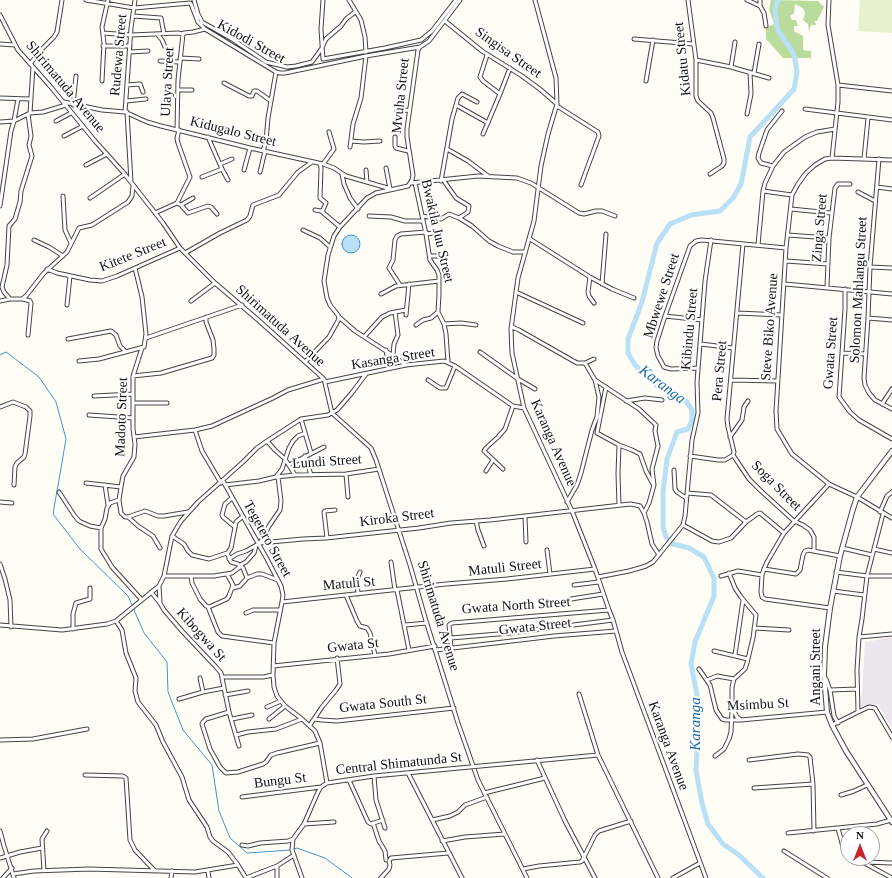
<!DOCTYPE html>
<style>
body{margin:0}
#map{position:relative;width:892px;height:878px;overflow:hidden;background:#fffdf5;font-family:Georgia,serif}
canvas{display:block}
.north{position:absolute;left:840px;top:826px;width:40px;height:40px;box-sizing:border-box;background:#fff;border:1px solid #a0a0a0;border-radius:50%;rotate:0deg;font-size:11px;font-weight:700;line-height:16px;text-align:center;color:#111}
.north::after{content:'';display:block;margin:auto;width:14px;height:18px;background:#c4262e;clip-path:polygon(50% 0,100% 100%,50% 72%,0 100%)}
</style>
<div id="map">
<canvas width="892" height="878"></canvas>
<div class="north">N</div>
</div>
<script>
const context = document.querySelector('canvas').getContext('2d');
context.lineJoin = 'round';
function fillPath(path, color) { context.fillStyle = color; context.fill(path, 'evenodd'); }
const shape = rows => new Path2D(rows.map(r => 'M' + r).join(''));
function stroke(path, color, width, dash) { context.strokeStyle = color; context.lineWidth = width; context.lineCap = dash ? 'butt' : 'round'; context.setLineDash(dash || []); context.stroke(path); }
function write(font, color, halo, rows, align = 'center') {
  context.font = font + ' Georgia,serif'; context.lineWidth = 4; context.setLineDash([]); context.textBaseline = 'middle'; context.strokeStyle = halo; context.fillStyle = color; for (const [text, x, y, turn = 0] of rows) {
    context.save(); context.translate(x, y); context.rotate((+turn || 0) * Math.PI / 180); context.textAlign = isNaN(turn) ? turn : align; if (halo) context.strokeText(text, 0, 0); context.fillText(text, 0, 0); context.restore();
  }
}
fillPath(shape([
 [892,637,892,729,878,704,861,707,865,642]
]), '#eee6ef');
fillPath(shape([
 [771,0,818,1,824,7,817,21,814,21,816,24,815,25,811,25,809,32,808,24,803,20,805,13,803,8,795,4,794,13,790,16,792,20,796,20,798,26,794,26,794,31,803,36,803,50,811,51,811,58,783,58,766,39,766,28,774,24,769,9]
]), '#b9dc9c');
fillPath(shape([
 [860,0,892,0,892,33,858,31]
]), '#e6f2cf');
const water = shape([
 '342 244a9 9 0 1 1 18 0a9 9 0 1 1-18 0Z'
]);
fillPath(water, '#b9e0f7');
stroke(water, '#3f96cf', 1);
stroke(shape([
 [0,355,6,352,39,377,56,402,66,439,53,514,80,549,128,596,144,633,167,662,168,692,183,730,212,765,219,811,230,838,247,853,291,850],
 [294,849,297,848,325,858,352,878]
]), '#3f96cf', 1);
stroke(shape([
 [763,878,739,855,723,844,708,824,702,803,696,771,699,705,691,664,695,642,714,596,714,578,704,557,689,548,673,544,666,537,663,527,663,492,667,459,677,432,688,429,692,420,692,410,686,401,656,385,635,365,628,353,628,339,642,302,657,243,670,224,691,215,720,211,733,198,741,184,750,137,794,89,797,72,794,54,777,29,775,8,778,0]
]), '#b9e0f7', 5);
const minor = shape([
 [86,0,134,8,190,3,191,4,198,22,205,29,276,72,280,73,285,73,366,56,420,47],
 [194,0,198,14,202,22,232,39,266,62,287,67,296,66,312,62,322,48,326,39,341,26,346,19,355,12],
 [349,0,361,20,365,37,366,52],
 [535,0,556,78,557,104,548,134,541,166,534,221,518,278,511,329,512,353,524,408,572,511,595,569,609,610,613,620,622,652,706,878],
 [688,0,696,60,696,96,698,101,711,113,713,118,724,159,724,163,722,166,710,174],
 [747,0,760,6],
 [760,0,760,6,764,13,766,26],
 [829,0,828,25,838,85,838,102,832,158],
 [0,15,18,50,50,86,95,141,123,172,163,223,180,248,215,283,257,319,324,379,332,413,371,448,376,460,410,565,426,621,458,723,478,780,527,878],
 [133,16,161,18,164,34],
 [445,21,482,51,522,76,541,90,557,104],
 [103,33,131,35,178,33,183,34],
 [157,34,162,40,165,47],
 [634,39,693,44],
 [0,44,15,45],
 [103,46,130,46],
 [129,52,148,51],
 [487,55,480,77,483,81,500,94],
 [180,58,199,59],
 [323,59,385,48,421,40,432,31,456,0],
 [323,59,321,29,323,0],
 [696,60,731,67,769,78],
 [160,61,179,62],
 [30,64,42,49,54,37,57,32,62,0],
 [731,67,735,42],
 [754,73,759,44],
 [102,81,104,43,102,27,108,0],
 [646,81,653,40],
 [224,83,249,96,252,96,254,91,257,91,271,101],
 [127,85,140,84,143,92],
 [838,85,892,91],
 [178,90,192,90],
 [0,98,30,99],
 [126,101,146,99],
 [64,102,102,110,125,112,147,122,161,126,250,148,323,164,334,168,346,176,391,189],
 [73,105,76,76],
 [456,105,488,123],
 [557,106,598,132,599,136,581,185],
 [805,109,892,120],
 [397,111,409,110],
 [125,112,131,28,135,0],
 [127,112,131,182],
 [30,113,43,112,66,105],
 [747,114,751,94,750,72],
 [56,121,71,113],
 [0,122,14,121,18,99],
 [177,130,178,80,183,34,184,33,193,32,205,29],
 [483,134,500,94,510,68],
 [64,136,83,126],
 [395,137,395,146,396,148,408,151],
 [351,141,364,142,380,141],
 [350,147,353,124,361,98,366,56],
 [447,149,468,161,488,176],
 [263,151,266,141,268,118,276,72],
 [864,159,868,118],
 [879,159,870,267,868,318,864,378,865,385,869,393,875,400,892,409],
 [892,160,832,158,825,159,815,165,806,173,798,184,792,195,786,248,776,411,777,429,792,454,829,484,857,497,892,518],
 [220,164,232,159],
 [320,164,321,168,320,198,326,203,322,212],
 [323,164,334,149,329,132],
 [86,165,107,154],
 [773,166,761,163,758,158,759,153,767,130,782,111],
 [386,168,390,189],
 [222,169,228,180],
 [244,170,250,148],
 [366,170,367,182],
 [260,172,265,151],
 [342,174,344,184,350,198,358,209],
 [202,177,222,169,208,137],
 [441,181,452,119,458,98,462,94,477,102],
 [444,181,456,198,469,206,468,212,459,218],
 [411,183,478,176,517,178,531,183,579,213,584,214,596,211,602,211,615,216],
 [415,183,426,234,430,260,437,270,439,275,439,294,438,312,444,324,446,334,448,362],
 [877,187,892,189],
 [763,191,792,195],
 [858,192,875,201],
 [63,196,65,230,71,243],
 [90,198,125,174],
 [177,203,190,177,178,143,177,138,179,130],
 [181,205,193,198],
 [0,206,11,131,14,121,30,113,33,67],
 [791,209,831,213],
 [315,210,321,211,340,227],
 [155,213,177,203,181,205,188,213,208,206,211,207,217,214],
 [369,216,391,217,405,221,423,221],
 [422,216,441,219,449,214,459,218,472,226,489,241,498,246,513,252,525,252],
 [303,230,320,238,330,247],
 [426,234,441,232],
 [788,235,829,238],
 [530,239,590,277,612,289,634,298],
 [34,240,49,247,63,256],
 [758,245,763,191,765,183,773,166,784,152,805,137,817,132,835,129],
 [185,253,220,233,247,220,250,216,253,205,279,195,298,172,312,162],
 [430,256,442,256],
 [786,261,828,264],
 [870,267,892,268],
 [47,269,57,273,90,280,102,281,117,276,180,248],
 [590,277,588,292,589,296,594,303],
 [602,284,606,234],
 [785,284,892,294],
 [400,285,389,268,393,260,395,240,397,236,401,234,426,232],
 [827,287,829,238,835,188,838,184,850,184],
 [845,289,845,309,839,397,850,412,859,420,892,439],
 [516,292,583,323],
 [381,294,396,286,439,281],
 [10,299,4,292,2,287,7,265,9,226,15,219,20,202,21,191,32,156,29,145,31,136,28,114],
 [23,299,30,301,31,303,28,335],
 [0,301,10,299,22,299,26,296,44,273,67,252,79,228,92,225,128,202,132,196,133,186],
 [191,301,215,283],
 [67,305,70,276],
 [737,313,782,315],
 [406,315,409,284],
 [665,316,702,320],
 [339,317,355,331,392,355,406,365],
 [868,318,892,320],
 [444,324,461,323,476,325],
 [416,325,423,320,431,318,438,312],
 [512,327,519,330,577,363,585,363,594,359],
 [364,337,382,317,390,313,406,310],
 [146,338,242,305],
 [68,339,111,331,116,335,120,346,125,351],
 [701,344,733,348],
 [142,348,133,376,133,429,135,444,134,457,123,476,121,487,119,500,121,513,125,517,128,517,145,511,158,516,164,516,188,512],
 [386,350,389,368],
 [480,352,518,379,535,389],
 [842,353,866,354],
 [393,355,394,344,398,335,395,312],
 [79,361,99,359,144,347,146,334,142,297,135,268],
 [305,362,329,337,339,319,338,315,330,305,327,298,324,281,328,255,334,236,340,227,367,198,376,193,408,186,412,180,413,175,407,137,407,129,418,50,420,47,429,41,460,0],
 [698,368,671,369,664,367,658,356,656,348,657,341,665,316,690,246,696,241,702,240,786,248],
 [133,376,161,373,212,358,214,355,214,349,213,340,206,322,206,317],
 [428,380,440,388,446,388,455,366],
 [595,380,639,409,656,425,655,431,658,446,652,469,654,485,649,503,644,513],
 [731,380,777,381],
 [325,382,406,365,444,361,455,366,513,406,524,408],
 [606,387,597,433,619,445,632,450,640,454,646,471,653,484],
 [94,396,133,394],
 [626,401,645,398,662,400],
 [133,403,167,403],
 [882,404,892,389],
 [0,407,13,402,26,407,30,411,30,416,25,454,24,457,17,463,15,467,14,485],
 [89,415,133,418],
 [301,419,311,453],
 [195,430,202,451,221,483],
 [134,437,195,430,212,426,273,398,288,390,324,379],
 [730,437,742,420,744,407,748,401],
 [267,441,275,450,285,459,295,475],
 [619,445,618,474,619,505],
 [733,455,749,479,760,490,794,521,803,525,810,530,814,537,814,550],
 [305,456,311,475],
 [690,456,718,460,725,460,733,455,734,452,728,427,727,419,743,244],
 [289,465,324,447],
 [503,469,484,451,486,448,498,437,505,429,513,406],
 [674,470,675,489,677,492,686,498],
 [486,471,493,460],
 [346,474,348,497],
 [276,477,295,475,346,474,379,469],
 [223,481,267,559,281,586,283,595,282,602,274,643,273,675,274,687,277,696,285,706,302,719,315,731,320,743,327,783],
 [86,483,121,487],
 [829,484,784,533,767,562,764,569,762,575,761,592,762,597,765,599,830,608],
 [105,485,108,505],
 [225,485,259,481,276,477,282,469,289,448,293,441,298,436,305,433],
 [59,492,74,515,79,521,90,526,101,528],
 [687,493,711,495,746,522],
 [232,498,225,504,222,515,223,517,235,527],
 [119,500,110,503,107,508,105,519,101,528,101,549,112,567,141,599],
 [0,502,12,503],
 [567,502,577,485,581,473,592,430,597,417,599,397,595,380,585,363],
 [880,512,887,496,892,492],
 [128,517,138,526,153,536,160,548],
 [525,517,526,542],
 [476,521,478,530,484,546],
 [683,525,712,541,719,542,731,538,746,522,757,514,760,513,784,533],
 [172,536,184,544,188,551,192,555,209,559,227,553,231,562,238,564,243,568,247,578],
 [327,538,324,512,325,511,335,510],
 [260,543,269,526,280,510,281,501,278,477],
 [842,548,872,555],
 [874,549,892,553],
 [547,550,550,574],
 [227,554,231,548,236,522,242,517],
 [229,559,237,554,246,551,260,543,303,539,326,538,419,528,451,523,490,520,630,504,636,505,640,506,644,513,647,522,652,544,659,555],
 [391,562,395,590],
 [0,564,5,579,10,600,11,627],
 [240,565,246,562,254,553,256,546],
 [764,569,796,574,800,570,803,555,805,551,808,550,840,556],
 [836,572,867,576,892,576],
 [729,573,735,588,741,597,756,615,753,638,747,663,745,669,734,679,732,687,732,707,737,717,741,720],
 [164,576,214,576,232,573,241,566],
 [191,576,192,583,200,599,206,606,209,607,227,599,229,596,233,585,227,574],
 [721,576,738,571,762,575],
 [598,577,629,571,646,566,653,562,683,525,685,516,692,440,698,413,697,382,705,281,711,240],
 [574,585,599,582],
 [159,586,160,603,164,610,182,631,216,667,221,673,229,712,239,746],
 [233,588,240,586,247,578,257,574,262,574,278,580],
 [397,590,409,650],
 [833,591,864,595],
 [151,592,160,603],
 [358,594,357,579,360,572],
 [346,595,357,621,360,626,367,628,370,633,375,655],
 [571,599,603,594],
 [282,602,446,584,507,579,595,569],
 [208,607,218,632,222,636,274,643],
 [246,613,253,610,280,610],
 [116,621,122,630,126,653,136,678,135,691,138,702,156,725,163,742,182,777,189,800,207,827,210,837,213,841,228,852,238,865,246,878],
 [0,625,62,630,107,624,116,621,159,586,164,576,172,536,181,521,198,502,243,462,257,448,267,441,301,419,328,415,337,410,351,394,366,374],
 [405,625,427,623],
 [754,628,789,630],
 [73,629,73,614,76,603,90,599,90,588],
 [859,637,892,634],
 [451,638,510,633,613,620],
 [451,647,449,625,452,623,609,610],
 [436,650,554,636,616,631],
 [714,651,748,659],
 [735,655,743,600],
 [273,666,389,654,435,646],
 [699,669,710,685,716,710,722,719,726,720,741,720,827,712],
 [222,677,263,677,273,675],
 [200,678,203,692],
 [826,679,830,690,834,716,838,723],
 [707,680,717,676,734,679],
 [830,690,857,689],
 [579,694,598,755,658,878],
 [225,695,248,691],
 [179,699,203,692,224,688],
 [267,707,281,701],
 [229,712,206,719,203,722,202,724,210,749,220,767,226,773,238,772,263,764,266,762,271,755,277,753,320,743],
 [858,712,869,707,875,708,892,737],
 [232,719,252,715],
 [269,719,285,706],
 [314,719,322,720,337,721,454,708],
 [310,725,322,707,336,690,340,684,337,658],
 [832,725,858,712,857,670,859,637,862,619,867,576,883,514],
 [236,735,248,732,276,729,302,719],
 [0,740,33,739,87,729],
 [715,756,724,749,729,739,731,732,732,710],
 [537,760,565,821,595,878],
 [749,760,798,754,808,755,810,757,813,784,814,831],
 [408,773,462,878],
 [85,775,123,776,126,778,130,840,135,850,155,871],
 [374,776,376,800,385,828],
 [349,780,368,822,371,824,383,820],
 [754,788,813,784],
 [484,793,545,778],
 [841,795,854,791,867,785],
 [242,797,321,787],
 [432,820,450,816,458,812,465,805,487,797],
 [373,823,379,841,385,851,386,860],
 [304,824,334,822],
 [838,828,843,847,848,854],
 [0,831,4,846,14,878],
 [788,833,877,824,891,820],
 [293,839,292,850,302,878],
 [442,841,465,837,505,834],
 [242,845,248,846,260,843,288,841,293,839,304,824,318,792,321,787,327,783,374,776,598,755],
 [784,851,827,878],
 [0,858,20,852,42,848],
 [855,858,892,878],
 [866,862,892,863],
 [523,869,539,866,580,862,582,861,595,835,599,831,631,821],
 [44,871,42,839,47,831],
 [208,871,209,878],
 [13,874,34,871,89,869,195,872,238,865],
 [3,878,12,868],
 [171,878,172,871],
 [246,878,277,866,294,855],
 [277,878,277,866],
 [381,878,389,869,390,865,389,861,391,858,448,853],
 [673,878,700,863]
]);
const tertiary = shape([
 [892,451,857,497,853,509,840,556,830,608,825,647,824,675,827,712,832,725,846,751,892,822]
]);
stroke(minor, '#444', 5);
stroke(tertiary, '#444', 6);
stroke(minor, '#fff', 3);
stroke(tertiary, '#fff', 4);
write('14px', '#111', '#fff', [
 ["Kidodi Street",251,42,29],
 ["Singisa Street",508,53,35],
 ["Rudewa Street",119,55,-85],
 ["Kidatu Street",683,59,-96],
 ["Ulaya Street",168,82,-87],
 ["Shirimatuda Avenue",65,87,50],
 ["Mvuha Street",401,96,-84],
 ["Kidugalo Street",233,132,14],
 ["Zinga Street",820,228,-85],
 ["Bwakila Juu Street",437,231,77],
 ["Kitete Street",133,255,-22],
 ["Solomon Mahlangu Street",859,290,-87],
 ["Mbwewe Street",662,296,-72],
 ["Shirimatuda Avenue",280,326,42],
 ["Steve Biko Avenue",770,327,-86],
 ["Kibindu Street",690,329,-85],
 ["Gwata Street",831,353,-86],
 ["Kasanga Street",393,359,-9],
 ["Pera Street",720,371,-85],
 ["Madoto Street",122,417,-88],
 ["Karanga Avenue",553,443,66],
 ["Lundi Street",327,462,-4],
 ["Soga Street",776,486,45],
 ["Kiroka Street",397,518,-7],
 ["Tegetero Street",267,539,61],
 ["Matuli Street",505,568,-6],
 ["Matuli St",349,584,-5],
 ["Gwata North Street",516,606,-4],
 ["Shirimatuda Avenue",438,616,73],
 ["Gwata Street",535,627,-6],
 ["Kibogwa St",201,635,48],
 ["Gwata St",353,646,-6],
 ["Angani Street",816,667,-90],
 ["Gwata South St",383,704,-6],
 ["Msimbu St",758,705,-3],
 ["Karanga Avenue",668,746,70],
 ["Central Shimatunda St",399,764,-6],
 ["Bungu St",280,781,-7]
]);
write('italic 15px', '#1768a6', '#fff', [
 ["Karanga",662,385,37],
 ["Karanga",696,724,-90]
]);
</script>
